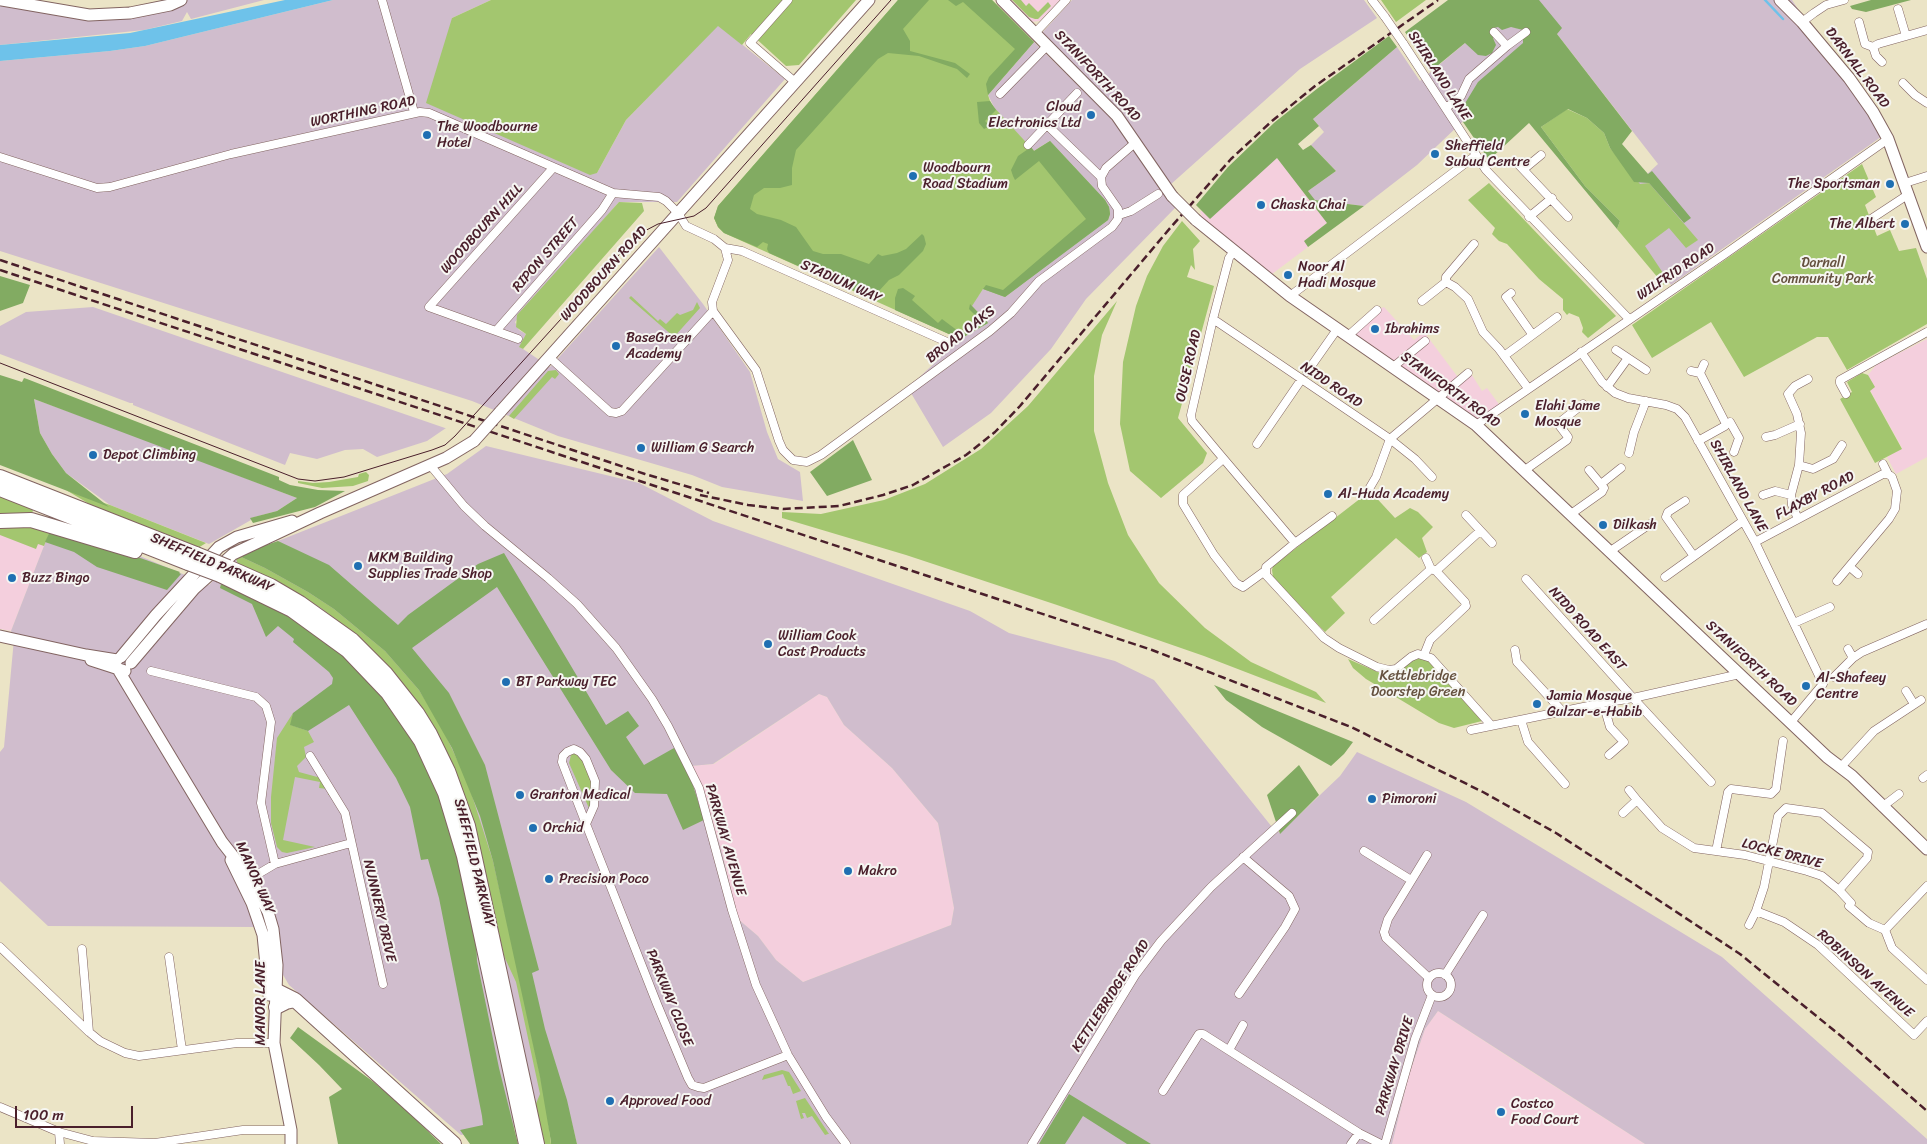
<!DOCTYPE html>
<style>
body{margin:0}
#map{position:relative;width:1927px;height:1144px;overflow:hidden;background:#ebe4c6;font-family:Sriracha,sans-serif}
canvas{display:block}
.scale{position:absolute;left:15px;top:1106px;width:118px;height:22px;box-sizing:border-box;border:2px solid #4a1f2b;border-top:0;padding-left:6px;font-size:15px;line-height:18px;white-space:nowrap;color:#4a1f2b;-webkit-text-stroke:4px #f6f6f2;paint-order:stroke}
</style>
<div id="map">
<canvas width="1927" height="1144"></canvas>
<div class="scale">100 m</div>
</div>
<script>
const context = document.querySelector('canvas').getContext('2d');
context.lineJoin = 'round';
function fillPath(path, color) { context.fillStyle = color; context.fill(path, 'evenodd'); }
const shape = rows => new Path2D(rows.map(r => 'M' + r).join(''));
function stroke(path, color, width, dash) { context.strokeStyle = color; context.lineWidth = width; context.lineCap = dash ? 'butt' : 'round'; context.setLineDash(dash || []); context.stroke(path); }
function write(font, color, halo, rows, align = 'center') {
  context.font = font + ' Sriracha,sans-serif'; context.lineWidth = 4; context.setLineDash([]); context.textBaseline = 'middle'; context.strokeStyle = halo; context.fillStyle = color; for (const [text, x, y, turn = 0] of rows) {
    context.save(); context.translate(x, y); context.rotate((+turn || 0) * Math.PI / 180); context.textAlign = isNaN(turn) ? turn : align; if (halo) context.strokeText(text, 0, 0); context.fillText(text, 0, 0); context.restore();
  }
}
fillPath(shape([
 [1007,0,1060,0,1040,21,1031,22],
 [1289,137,1327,223,1305,241,1308,247,1272,274,1209,231,1200,212],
 [1384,307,1414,340,1424,332,1460,380,1470,372,1482,391,1487,388,1501,407,1476,425,1349,335,1377,310],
 [1927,339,1927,457,1896,474,1887,457,1902,448,1870,390,1868,375,1876,365],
 [0,500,54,520,11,631,0,629],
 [819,694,827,697,844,725,892,768,938,823,954,908,951,925,803,982,776,960,758,936,738,919,721,848,700,784,691,766,714,764],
 [1438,1011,1512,1059,1645,1144,1392,1144,1409,1075,1425,1029]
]), '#f4cfdd');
fillPath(shape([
 [0,0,85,15,185,0,264,0,191,19,187,12,182,21,144,30,0,45],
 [333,0,491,0,452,18,597,173,626,120,718,25,785,79,677,202,619,202,515,322,519,330,526,334,520,347,550,367,659,247,703,304,750,372,767,432,778,459,800,472,803,501,722,487,692,475,558,436,472,401,0,251,0,61,110,51,145,46],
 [1072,0,1364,0,1377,18,1300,69,1170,185,1041,34],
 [1516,0,1792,0,1866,111,1881,137,1671,285,1614,205,1658,164,1557,34,1502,84,1417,165,1364,206,1315,200,1308,191,1336,171,1311,145,1324,132,1313,119,1397,47,1420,81],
 [1034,42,1108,115,1134,147,1176,207,1086,299,1051,349,991,413,943,447,908,388,960,339,987,323,971,306,983,289,1050,141,1034,151,996,111,988,95],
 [93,307,445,428,446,428,427,441,377,457,363,449,345,450,317,459,290,453,285,465,133,405,133,403,130,403,0,354,0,326,26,312],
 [34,399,141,438,297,498,277,511,251,518,251,520,209,544,110,505,66,473,52,454,40,433],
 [486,446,639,483,713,521,970,611,1009,633,1115,661,1154,680,1272,827,1280,833,1340,776,1357,752,1466,802,1722,957,1927,1139,1927,1144,1645,1144,1438,1011,1425,1029,1409,1075,1392,1144,577,1144,571,1119,461,1135,289,985,258,932,254,927,48,926,0,881,0,752,4,747,14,639,11,631,54,520,209,585,237,555,278,541,447,474],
 [819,694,827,697,844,725,892,768,938,823,954,908,951,925,803,982,776,960,758,936,738,919,721,848,700,784,691,766,713,764]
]), '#d0bdcd');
fillPath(shape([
 [491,0,856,0,799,65,786,66,751,34,742,45,718,26,626,120,597,173,590,175,426,103,452,18],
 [898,0,992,0,1034,42,988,95,991,104,1034,151,1050,141,1105,200,1109,207,1110,214,1108,220,1005,297,983,289,972,306,988,323,960,339,724,233,718,227,714,218,718,206],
 [1012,0,1021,0,1026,6,1029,3,1038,12,1048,2,1051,6,1038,19,1035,19,1029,17],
 [1381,0,1426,0,1396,22],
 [1567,109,1587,118,1604,133,1610,148,1640,184,1649,183,1698,240,1686,248,1669,228,1645,246,1669,282,1664,285,1617,229,1620,221,1585,186,1541,127],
 [1862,164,1876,197,1865,205,1877,236,1890,230,1899,251,1916,248,1927,279,1927,324,1847,370,1828,337,1817,337,1744,377,1711,322,1652,358,1632,325],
 [1489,183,1616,316,1588,338,1582,332,1583,328,1579,317,1569,313,1567,315,1563,310,1563,299,1539,279,1507,244,1499,241,1492,234,1495,228,1468,200],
 [619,202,642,203,644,211,523,349,519,347,526,334,516,327,517,315],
 [1182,221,1200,241,1193,249,1195,270,1191,265,1187,277,1214,286,1178,418,1207,453,1203,463,1161,498,1130,471,1120,424,1123,362,1136,306,1147,276,1163,246],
 [631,296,658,321,660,319,666,324,677,313,680,315,693,310,697,302,700,308,674,337,629,298],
 [1117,301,1102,335,1094,376,1094,431,1108,483,1128,535,1159,583,1205,628,1251,662,1316,692,1326,703,1204,656,1057,605,906,555,782,518,782,512,821,514,884,500,925,484,981,449,1028,406],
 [556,370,559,374,555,379,552,377,514,419,509,416,548,371],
 [1862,373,1868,375,1875,387,1870,391,1902,449,1875,463,1840,399,1852,392,1847,382],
 [366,472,369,475,368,481,353,486,322,488,298,483,298,481,313,483,329,482,358,477,359,474],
 [66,490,110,505,206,543,198,548,91,505],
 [1370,491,1395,518,1410,508,1418,512,1433,527,1422,538,1427,552,1419,558,1396,538,1331,597,1345,613,1325,632,1273,577,1272,570,1273,566],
 [0,493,18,500,33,510,32,514,0,514],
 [11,522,51,529,44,546,38,544,36,549,0,535,0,525],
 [237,555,265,568,308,592,334,609,385,651,419,690,441,726,467,780,493,861,519,975,546,1104,551,1144,544,1144,543,1142,535,1106,540,1094,516,982,504,956,484,866,469,809,450,759,430,722,356,635,321,608,291,590,238,564,235,557],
 [1421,658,1428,661,1482,721,1454,728,1439,723,1366,679,1353,668,1348,659,1380,673,1394,673,1414,660],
 [293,713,291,725,308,731,314,742,304,747,306,757,297,766,299,772,321,778,328,788,331,795,328,795,328,789,319,788,320,782,295,777,283,840,315,847,287,853,282,852,277,847,271,823,271,797,277,738],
 [575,752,580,753,594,783,592,815,569,763,571,755],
 [782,1070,789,1072,801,1091,793,1094,790,1086,788,1086,783,1074,762,1080,764,1075],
 [805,1098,829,1134,828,1134,825,1135,812,1116,807,1118,805,1113,802,1113,804,1118,801,1119,796,1101]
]), '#a3c66f');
fillPath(shape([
 [898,0,929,0,903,29,910,41,910,51,955,63,970,74,967,78,957,69,919,56,888,53,878,59,796,150,792,168,792,185,780,188,764,188,754,195,750,209,757,214,781,220,796,227,813,251,823,254,841,254,869,264,878,254,882,256,897,253,906,249,922,234,924,236,926,244,923,251,899,275,889,280,878,292,866,296,769,253,767,249,768,244,763,242,757,247,724,233,718,227,714,218,718,206],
 [948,0,992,0,1034,42,988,95,986,84,989,77,1015,49,963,2,956,6],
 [1448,0,1539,0,1562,28,1557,34,1632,131,1622,144,1648,174,1652,171,1691,218,1684,223,1649,183,1634,182,1610,148,1604,133,1587,118,1568,109,1541,127,1585,186,1620,221,1617,229,1529,123,1489,160,1463,122,1462,116,1464,105,1478,82,1523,43,1523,30,1511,27,1502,30,1498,27,1494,28,1493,38,1496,45,1492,53,1486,56,1478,55,1465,43,1431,71,1405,32],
 [1871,0,1911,0,1866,12,1852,9,1850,6],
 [1389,36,1397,47,1313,119,1319,126,1298,144,1303,150,1311,145,1336,171,1308,191,1315,200,1364,206,1308,247,1304,241,1327,223,1277,158,1210,219,1196,205,1228,167,1275,122,1318,88],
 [990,101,996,110,985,121,990,126,984,129,979,123,977,102],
 [1050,141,1105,200,1109,207,1110,214,1108,220,1005,297,983,289,986,285,1003,290,1086,219,1039,161,1015,180,1013,176,1011,170,1018,156,1031,147,1034,151],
 [0,276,30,285,23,303,0,311],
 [903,288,915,296,912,300,938,323,942,319,962,334,973,328,980,320,969,309,970,304,988,323,960,339,895,310,895,298,898,289],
 [0,375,22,382,24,378,27,379,279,477,279,480,290,485,318,490,345,491,315,507,253,523,250,518,277,511,297,498,34,399,40,433,52,454,66,473,109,507,0,465],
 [853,440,872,480,827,496,810,472],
 [51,529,78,536,180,572,179,573,181,574,167,590,97,567,74,552,45,542],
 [278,541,329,565,398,625,408,615,478,564,504,553,606,725,628,711,639,726,626,737,644,765,674,748,691,779,704,820,683,830,667,794,635,793,611,770,497,587,412,648,449,693,485,765,539,970,532,973,545,1029,567,1100,577,1144,551,1144,551,1142,540,1077,493,861,480,816,452,748,419,690,385,651,334,609,308,592,265,568,237,555],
 [221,584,249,596,318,632,353,661,412,733,446,808,476,937,477,961,499,1068,518,1144,470,1144,460,1130,483,1125,482,1116,439,898,428,859,421,860,410,807,396,778,349,705,308,731,290,725,293,713,332,684,333,678,329,672,293,642,294,639,278,626,266,637,252,604,220,588],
 [1214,685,1353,742,1344,754,1331,766,1262,727,1226,700],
 [1299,765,1319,795,1280,834,1267,795],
 [298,1027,371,1080,400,1104,441,1144,338,1144,329,1097,342,1089,319,1065,290,1038],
 [1069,1094,1151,1144,1127,1144,1083,1116,1065,1144,1039,1144]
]), '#82ab62');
fillPath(shape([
 [285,0,333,0,145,46,110,51,0,61,0,45,130,33]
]), '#6ec2ea');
stroke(shape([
 [1765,0,1783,19]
]), '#6ec2ea', 2.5);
const street = shape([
 [382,0,414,112],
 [788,0,750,43,795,82],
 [1372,0,1385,17],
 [1898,9,1906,36],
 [1802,22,1814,13,1826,5,1844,0],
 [1859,22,1865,44,1873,47,1878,44,1927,30],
 [1494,32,1507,46],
 [1035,33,1066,0],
 [1403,43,1486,170,1629,319],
 [1873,47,1876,56,1882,62],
 [1903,83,1915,95,1927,103],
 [1000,94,1047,46],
 [1446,108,1461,96,1469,79,1507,46,1526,32],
 [1047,125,1101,177],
 [1028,145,1077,93],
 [0,157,97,188,110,187,231,154,420,112,429,113,613,193,659,197,666,201,678,213,686,226,714,239,725,248,728,260,712,302,713,311,756,370,779,441,783,450,793,460,807,462,821,455,990,331,1011,313,1039,281,1112,227,1118,219,1118,209,1102,186,1101,177,1106,168,1136,142],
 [1517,163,1568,217],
 [1524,169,1541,155],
 [1905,183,1927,176],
 [1119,215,1131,211,1158,194],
 [1529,217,1552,198],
 [1871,219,1909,194],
 [725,248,742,251,947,342],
 [1234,251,1229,258,1213,319,1191,415,1192,421,1217,451,1295,543],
 [1446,282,1455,287,1468,299,1483,332,1499,349,1528,388],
 [1511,293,1506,297,1532,334],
 [1290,296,1475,156],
 [1422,301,1446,282,1446,277,1474,244],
 [1213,319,1390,439,1415,459,1432,477],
 [496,331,602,210,613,193],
 [1349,335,1377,310],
 [518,339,429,307,553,168],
 [1616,350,1646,370],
 [1581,352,1602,382,1615,393,1628,398,1666,405,1677,409,1685,417,1755,542,1823,684,1791,722],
 [1504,356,1557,317],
 [549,357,610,412,616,413,622,411,713,311],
 [1393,367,1425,341],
 [1691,371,1700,373,1704,364],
 [1307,372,1338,328],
 [1607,387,1628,358],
 [1846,394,1840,383,1840,380,1927,332],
 [1730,422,1739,438,1734,452],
 [1476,425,1725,254,1888,139],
 [1766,437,1775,435,1800,424],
 [1698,441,1725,426,1726,424,1700,373],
 [1257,444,1301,380],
 [1629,453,1634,432,1646,401],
 [1223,459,1183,495,1183,504,1214,555,1236,583,1243,587,1265,571],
 [1883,464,1888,474],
 [430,465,464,506,485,526,548,578,577,604,616,648,652,699,668,726,699,788,732,910,756,985,788,1055,826,1117,846,1144],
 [1799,465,1813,469,1833,459,1842,445],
 [1525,470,1567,440,1568,437,1559,425,1560,422,1583,404],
 [1601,484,1621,468],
 [1369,489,1376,477,1390,439,1468,373],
 [1763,495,1775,491,1791,495],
 [1685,501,1668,512,1666,517,1693,555],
 [1571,514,1602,492,1604,488,1589,470],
 [1466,515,1492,543],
 [1332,516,1295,543,1266,567,1266,575,1324,638,1339,648,1377,667,1389,670,1396,669,1411,657,1418,654,1431,658,1491,725],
 [1798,519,1792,505,1791,495,1799,465,1801,433,1797,414,1788,394,1795,386,1808,379],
 [1755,542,1883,474,1888,474,1892,477,1897,491,1895,509,1889,519,1837,581],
 [1609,552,1650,524],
 [1850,567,1858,574],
 [1436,571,1480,531],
 [1665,577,1743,521],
 [1526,579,1633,698,1711,782],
 [1374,620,1431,569],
 [1794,623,1830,607],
 [1848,649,1853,658],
 [1515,650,1517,662,1563,712],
 [1424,655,1430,640,1466,606,1465,602,1436,571,1431,569,1426,558],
 [151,671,256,697,266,706,271,722,261,803,275,864],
 [1834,677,1853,658,1862,652,1927,624],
 [1906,691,1914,704],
 [1603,703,1610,727,1624,742,1609,755],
 [1521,720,1528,742,1565,784],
 [1471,730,1603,703,1633,698,1740,674],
 [310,756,345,813,383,984],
 [1840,768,1874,731,1921,700],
 [1923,778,1927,775],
 [1629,790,1637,800],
 [1882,807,1899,794],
 [1623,813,1637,800,1662,828,1694,848,1745,855,1807,871,1822,876,1839,890,1851,903,1849,906,1869,923,1885,930,1927,886],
 [586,824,594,806,595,781,586,759,580,752,574,749,567,752,563,756,562,762,586,824,657,1004,688,1078,692,1085,698,1087,704,1088,788,1055],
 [1364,851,1411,880],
 [1716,851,1728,792,1731,789,1771,794,1776,789,1783,741],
 [1427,855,1388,919,1384,932,1386,938,1429,978],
 [248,880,275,864,351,843],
 [1839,890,1867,858,1868,852,1822,813,1786,808,1778,816,1764,887,1756,911,1784,922,1818,945,1914,1035,1927,1021],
 [1749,925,1756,911],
 [1885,930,1892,948,1927,980],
 [0,947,89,1032,100,1041,125,1053,139,1056,237,1043,274,1043],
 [82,949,89,1032],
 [169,957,182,1050],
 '1427 985a12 12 0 1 1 24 0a12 12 0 1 1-24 0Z',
 [1445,975,1483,915],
 [1239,994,1285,927,1295,909,1289,896,1243,857],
 [1229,1050,1243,1025],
 [1163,1091,1199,1034,1203,1034,1359,1133,1381,1144],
 [0,1107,59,1132,93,1141,155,1143,243,1130,291,1130],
 [59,1132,60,1144],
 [1032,1144,1136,974,1161,941,1211,887,1292,813],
 [1351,1144,1359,1133],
 [1385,1144,1415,1039,1432,995]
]);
const secondary = shape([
 [2,0,89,15,130,13,170,5,181,0],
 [1002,0,1117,116,1172,196],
 [1780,0,1802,22,1849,78,1873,112,1888,139,1927,247],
 [1196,220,1290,296,1476,425,1827,757,1852,776,1927,849],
 [500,412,869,0],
 [0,636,86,655,117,660],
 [121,657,156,615,219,547,237,537,292,521],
 [91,660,125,671],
 [131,663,194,589,233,554,320,513,446,458,474,441],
 [119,671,222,842,250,878,268,912,273,929,277,965,274,1043,291,1130,291,1144],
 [231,860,252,903,263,935,269,995]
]);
const highway = shape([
 [0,477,196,554],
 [0,489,188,563],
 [0,521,31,520,135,551],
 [228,567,271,586,300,603,352,640,386,674,417,713,430,734,448,771,468,826,537,1144],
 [220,575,292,610,347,650,388,693,421,741,445,793,464,856,526,1144],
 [269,987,295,1000],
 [276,1007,286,1002,295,1000,454,1144]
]);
stroke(street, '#826461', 9);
stroke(secondary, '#826461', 13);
stroke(highway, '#826461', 16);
stroke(street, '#fff', 8);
stroke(secondary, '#fff', 11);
stroke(highway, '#fff', 14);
stroke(shape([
 [0,363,298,479,315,481,344,477,432,450,445,445,455,436,637,235,658,224,694,216,706,208,891,0]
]), '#4a1f2b', 1);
stroke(shape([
 [0,260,645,474,709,493],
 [0,270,1152,650,1351,727,1483,792,1556,833,1622,876,1740,954,1841,1036,1927,1111],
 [700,495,748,505,783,509,839,506,883,495,913,485,966,455,995,432,1020,406,1171,227,1231,159,1272,121,1315,86,1438,0]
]), '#4a1f2b', 2.5, [8, 4]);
const streetBridge = shape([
 [1385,17,1403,43]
]);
const secondaryBridge = shape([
 [1172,196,1196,220],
 [474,441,500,412]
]);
const highwayBridge = shape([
 [196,554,228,567],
 [188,563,220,575]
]);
stroke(streetBridge, '#826461', 9, []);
stroke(secondaryBridge, '#826461', 13, []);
stroke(highwayBridge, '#826461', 16, []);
stroke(streetBridge, '#fff', 8);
stroke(secondaryBridge, '#fff', 11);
stroke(highwayBridge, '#fff', 14);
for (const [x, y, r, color] of [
 [1091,115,5,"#1f6fb2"],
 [427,135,5,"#1f6fb2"],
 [1435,154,5,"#1f6fb2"],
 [913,176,5,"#1f6fb2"],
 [1890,184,5,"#1f6fb2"],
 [1261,205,5,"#1f6fb2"],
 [1905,224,5,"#1f6fb2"],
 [1288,275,5,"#1f6fb2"],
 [1375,329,5,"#1f6fb2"],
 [616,346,5,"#1f6fb2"],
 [1525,414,5,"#1f6fb2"],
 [641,448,5,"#1f6fb2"],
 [93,455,5,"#1f6fb2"],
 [1328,494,5,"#1f6fb2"],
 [1603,525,5,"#1f6fb2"],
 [358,566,5,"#1f6fb2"],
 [12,578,5,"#1f6fb2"],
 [768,644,5,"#1f6fb2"],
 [506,682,5,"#1f6fb2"],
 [1806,686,5,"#1f6fb2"],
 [1537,704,5,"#1f6fb2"],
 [520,795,5,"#1f6fb2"],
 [1372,799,5,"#1f6fb2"],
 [533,828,5,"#1f6fb2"],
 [848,871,5,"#1f6fb2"],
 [549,879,5,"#1f6fb2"],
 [610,1101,5,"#1f6fb2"],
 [1501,1112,5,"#1f6fb2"]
]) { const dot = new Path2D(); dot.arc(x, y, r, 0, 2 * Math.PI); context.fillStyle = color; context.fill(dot); stroke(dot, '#f6f6f2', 2); }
write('14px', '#4a1f2b', '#f6f6f2', [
 ["DARNALL ROAD",1857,68,53],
 ["STANIFORTH ROAD",1097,76,47],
 ["SHIRLAND LANE",1439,76,57],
 ["WORTHING ROAD",363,112,-12],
 ["WOODBOURN HILL",482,229,-48],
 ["RIPON STREET",546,255,-49],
 ["WILFRID ROAD",1676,272,-34],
 ["WOODBOURN ROAD",604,274,-48],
 ["STADIUM WAY",841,282,24],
 ["BROAD OAKS",961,335,-38],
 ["OUSE ROAD",1189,366,-77],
 ["NIDD ROAD",1331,385,34],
 ["STANIFORTH ROAD",1450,390,36],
 ["SHIRLAND LANE",1738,486,61],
 ["FLAXBY ROAD",1815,496,-28],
 ["SHEFFIELD PARKWAY",212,563,23],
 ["NIDD ROAD EAST",1587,629,48],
 ["STANIFORTH ROAD",1751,664,43],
 ["PARKWAY AVENUE",725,840,74],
 ["LOCKE DRIVE",1782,854,15],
 ["SHEFFIELD PARKWAY",474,863,76],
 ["MANOR WAY",255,878,66],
 ["NUNNERY DRIVE",379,911,77],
 ["ROBINSON AVENUE",1865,974,42],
 ["KETTLEBRIDGE ROAD",1111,996,-57],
 ["PARKWAY CLOSE",669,998,68],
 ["MANOR LANE",261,1003,-90],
 ["PARKWAY DRIVE",1395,1066,-73]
]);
write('14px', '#4a1f2b', '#f6f6f2', [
 ["Cloud",1081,107,"right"],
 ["Electronics Ltd",1081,123,"right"],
 ["The Woodbourne",437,127],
 ["Hotel",437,143],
 ["Sheffield",1445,146],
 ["Subud Centre",1445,162],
 ["Woodbourn",923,168],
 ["Road Stadium",923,184],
 ["The Sportsman",1880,184,"right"],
 ["Chaska Chai",1271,205],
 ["The Albert",1895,224,"right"],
 ["Noor Al",1298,267],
 ["Hadi Mosque",1298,283],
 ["Ibrahims",1385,329],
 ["BaseGreen",626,338],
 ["Academy",626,354],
 ["Elahi Jame",1535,406],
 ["Mosque",1535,422],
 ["William G Search",651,448],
 ["Depot Climbing",103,455],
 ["Al-Huda Academy",1338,494],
 ["Dilkash",1613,525],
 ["MKM Building",368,558],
 ["Supplies Trade Shop",368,574],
 ["Buzz Bingo",22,578],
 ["William Cook",778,636],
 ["Cast Products",778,652],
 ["Al-Shafeey",1816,678],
 ["Centre",1816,694],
 ["BT Parkway TEC",516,682],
 ["Jamia Mosque",1547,696],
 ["Gulzar-e-Habib",1547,712],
 ["Granton Medical",530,795],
 ["Pimoroni",1382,799],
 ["Orchid",543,828],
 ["Makro",858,871],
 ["Precision Poco",559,879],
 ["Approved Food",620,1101],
 ["Costco",1511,1104],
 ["Food Court",1511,1120]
], 'left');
write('14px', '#65513f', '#f6f6f2', [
 ["Darnall",1823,263],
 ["Community Park",1823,279],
 ["Kettlebridge",1418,676],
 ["Doorstep Green",1418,692]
]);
</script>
